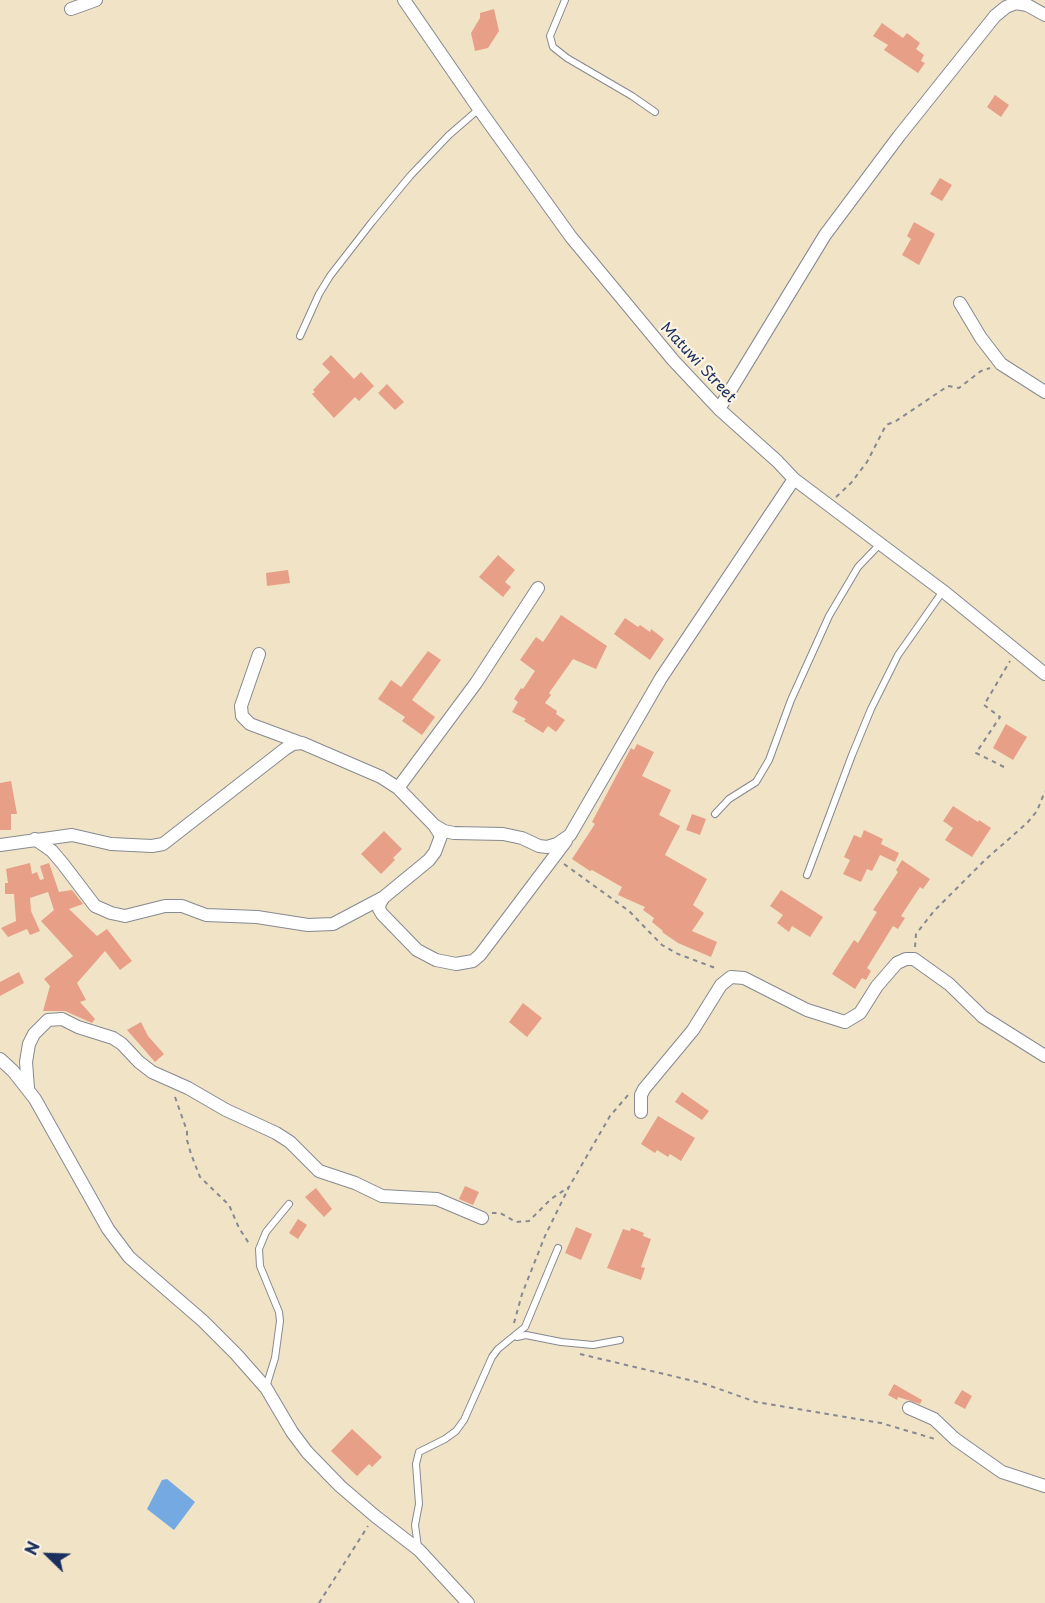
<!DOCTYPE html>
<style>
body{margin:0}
#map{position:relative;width:1045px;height:1603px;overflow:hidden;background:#f1e3c5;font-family:"Playpen Sans",sans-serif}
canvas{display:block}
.north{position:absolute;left:18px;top:1525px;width:60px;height:60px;-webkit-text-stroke:4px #fcf5e5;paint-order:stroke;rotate:293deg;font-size:16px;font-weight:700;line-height:24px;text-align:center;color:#1b2f5e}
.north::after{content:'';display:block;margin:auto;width:21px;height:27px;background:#1b2f5e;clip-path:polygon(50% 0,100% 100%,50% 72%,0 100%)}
</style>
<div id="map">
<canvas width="1045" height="1603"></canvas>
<div class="north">N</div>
</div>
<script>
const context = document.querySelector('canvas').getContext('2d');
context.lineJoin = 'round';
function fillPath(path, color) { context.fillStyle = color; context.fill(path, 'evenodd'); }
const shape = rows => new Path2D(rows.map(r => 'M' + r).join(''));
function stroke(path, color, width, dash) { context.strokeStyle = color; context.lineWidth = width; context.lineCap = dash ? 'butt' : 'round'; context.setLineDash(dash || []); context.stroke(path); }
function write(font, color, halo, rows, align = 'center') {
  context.font = font + ' "Playpen Sans",sans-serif'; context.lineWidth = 4.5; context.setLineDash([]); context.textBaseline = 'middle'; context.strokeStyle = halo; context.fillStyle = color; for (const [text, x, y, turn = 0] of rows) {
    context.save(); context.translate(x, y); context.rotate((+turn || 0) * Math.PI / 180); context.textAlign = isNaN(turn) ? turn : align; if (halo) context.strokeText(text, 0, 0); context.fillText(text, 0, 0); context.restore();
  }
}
fillPath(shape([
 [167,1479,195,1502,174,1530,147,1509,162,1480]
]), '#74a9e1');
fillPath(shape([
 [494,9,499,31,488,48,475,51,471,33,480,18,480,13],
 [882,23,903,38,907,33,920,43,916,49,924,55,921,61,925,63,918,73,884,50,888,45,873,36],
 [995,95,1009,105,1001,117,987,107],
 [940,178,952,185,942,201,930,194],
 [914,222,935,234,919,265,902,255,911,239,907,236],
 [331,355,354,379,361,372,374,386,359,401,355,397,334,418,312,394,315,392,313,390,330,372,322,364],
 [387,384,404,402,395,410,378,393],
 [498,555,515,570,505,582,511,587,503,597,479,577],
 [288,570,290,583,267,586,266,573],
 [561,615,607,646,596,669,573,659,549,693,551,695,545,703,557,711,556,714,565,720,556,732,548,726,543,733,524,721,526,719,512,712,518,702,514,699,521,688,523,689,535,671,520,660,536,637,543,642],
 [625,618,638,627,640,625,650,632,651,629,664,639,650,660,614,634],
 [428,651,441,660,412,700,435,717,422,735,402,721,405,717,378,699,391,680,401,687],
 [1006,724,1027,737,1013,760,993,748],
 [637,744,654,752,642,776,671,790,659,815,680,826,665,855,707,879,693,905,704,913,692,931,717,942,711,957,678,943,662,932,663,931,652,922,654,918,643,910,645,907,618,895,622,887,592,870,590,871,572,859,595,824,592,822,631,748,634,750],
 [11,781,17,814,11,814,11,830,0,830,0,783],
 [953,806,978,822,979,820,991,828,972,857,945,840,953,828,943,821],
 [692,814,706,819,700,835,686,830],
 [864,830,883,839,881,844,899,853,895,862,880,855,872,871,867,869,861,882,843,874,850,860,844,857,854,835,861,838],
 [384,831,402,849,393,858,395,860,381,874,361,854],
 [902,860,930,879,923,889,920,887,901,916,905,918,898,929,893,926,867,968,871,971,866,980,862,978,855,989,832,974,854,940,858,943,877,912,873,910,898,872,896,870],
 [30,863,32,874,37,872,40,880,44,879,40,866,49,863,59,892,72,890,83,904,69,909,97,936,107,929,132,961,120,970,105,951,77,983,86,1000,80,1002,95,1019,92,1023,65,1011,43,1011,50,986,44,979,73,956,41,921,54,910,48,892,30,898,31,911,40,931,30,935,27,929,8,937,1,928,16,921,14,894,5,894,5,883,8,883,6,869],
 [781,890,823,917,810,937,792,926,789,932,777,923,783,915,770,906],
 [19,972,24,983,0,996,0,982],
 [523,1003,542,1018,527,1037,509,1022],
 [141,1022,148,1036,164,1054,155,1062,127,1030],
 [682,1092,709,1111,702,1120,675,1102],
 [658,1116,695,1138,681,1161,670,1154,668,1157,657,1150,655,1153,641,1144],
 [465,1186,479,1192,473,1205,459,1199],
 [316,1188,332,1209,324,1217,305,1197],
 [298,1219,307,1225,298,1239,289,1233],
 [576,1227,592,1234,581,1260,565,1253],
 [631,1228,644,1233,643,1236,651,1239,641,1267,645,1268,641,1280,607,1268,623,1229,630,1231],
 [894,1384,922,1400,920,1404,898,1397,897,1400,888,1395],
 [962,1390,972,1396,965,1409,954,1403],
 [352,1429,382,1457,372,1467,369,1464,357,1476,331,1451]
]), '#e7a087');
const lane = shape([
 [565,0,550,36,553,47,567,58,632,96,655,112],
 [300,336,319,294,330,276,372,222,410,176,449,135,479,109],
 [715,814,729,799,756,782,769,760,791,700,829,616,858,567,880,544],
 [807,875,852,755,871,709,898,655,943,591],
 [517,1337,526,1335,561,1342,593,1345,620,1340],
 [266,1387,275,1358,280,1321,279,1312,260,1266,259,1249,266,1232,289,1204],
 [418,1547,415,1525,419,1504,416,1464,419,1452,445,1439,456,1431,464,1420,492,1357,498,1349,525,1327,558,1248]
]);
const street = shape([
 [404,0,479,109,571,237,673,360,719,409,777,461,794,479,943,591,1045,674],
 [71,9,96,0],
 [960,303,981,338,1001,364,1045,392],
 [719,409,825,235,899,136,995,16,1006,7,1016,3,1027,5,1045,15],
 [259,654,241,706,242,716,250,724,301,743],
 [398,788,476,683,538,588],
 [434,825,441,836,435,852,429,860,384,897,380,903,379,909,382,914,417,950,436,960,456,964,473,961,480,955,566,841],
 [35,839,52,851,63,864,95,906,111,913,125,916,165,906,182,906,206,915,257,917,308,925,333,924,384,897],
 [0,845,72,835,111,844,152,846,163,844,285,749,293,744,302,743,381,777,398,788,434,825,444,831,454,833,503,834,522,838,539,846,547,847,557,844,570,835,661,678,794,479],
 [0,1059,13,1071,35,1099,108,1229,129,1257,203,1321,236,1354,266,1388,292,1432,307,1452,340,1486,375,1516,419,1550,468,1603],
 [28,1088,26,1062,29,1044,34,1034,48,1020,62,1019,78,1027,113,1038,122,1044,139,1062,152,1072,188,1088,226,1110,276,1133,290,1142,319,1171,355,1183,382,1196,437,1199,482,1218],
 [641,1112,641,1095,644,1089,693,1030,721,985,731,977,744,978,807,1010,845,1022,860,1013,877,986,897,963,906,959,914,959,949,984,983,1017,1045,1056],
 [909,1408,934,1419,955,1439,1002,1472,1045,1486]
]);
stroke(lane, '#868992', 8);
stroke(street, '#868992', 14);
stroke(shape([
 [836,497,851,483,867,462,886,425,896,421,948,386,959,388,981,371,990,368],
 [1004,767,976,753,1000,717,984,705,1010,661],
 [564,864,629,911,662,945,678,954,718,969],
 [915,947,916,934,934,911,985,860,1027,823,1037,811,1045,791],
 [175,1097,187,1131,187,1140,191,1154,200,1177,229,1205,239,1228,250,1245],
 [492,1213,500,1213,516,1222,529,1221,551,1199,569,1187],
 [514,1323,522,1294,545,1236,569,1187,610,1116,629,1094],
 [580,1354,702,1383,756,1402,881,1423,935,1439],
 [319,1603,368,1526]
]), '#868992', 2, [4.5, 4.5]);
stroke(lane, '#fff', 6);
stroke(street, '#fff', 12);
write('15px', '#1b2f5e', '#fcf5e5', [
 ["Matuwi Street",698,363,47]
]);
</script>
